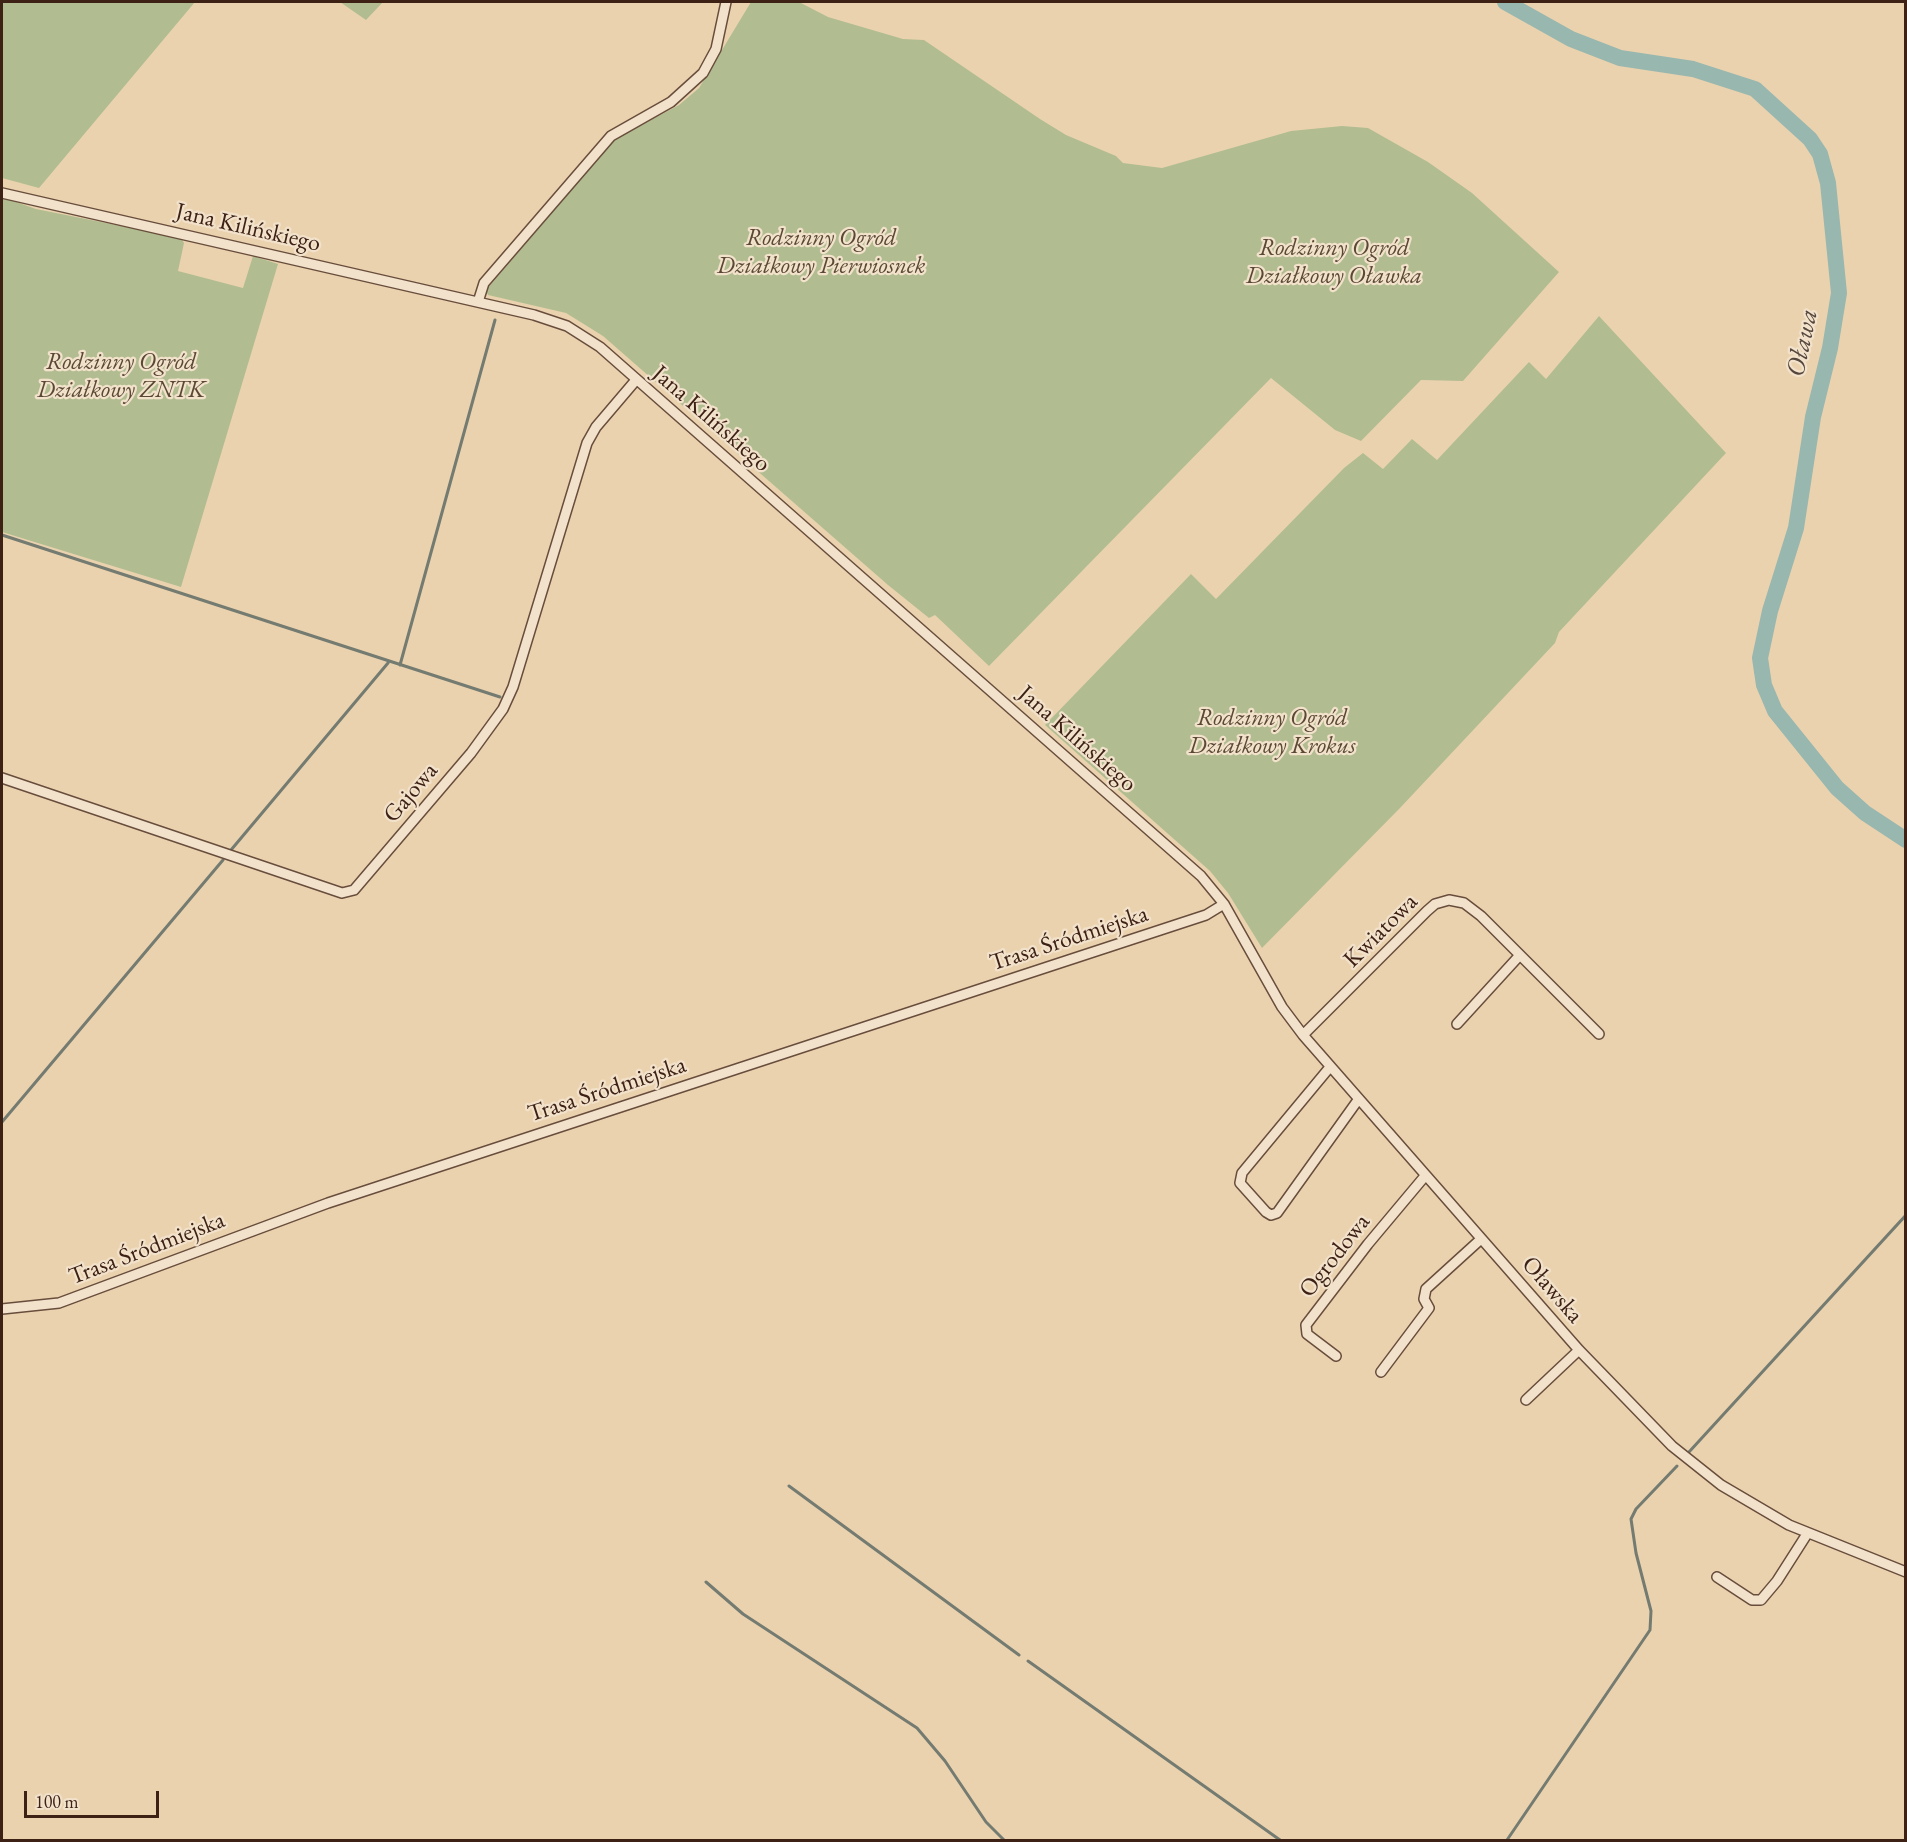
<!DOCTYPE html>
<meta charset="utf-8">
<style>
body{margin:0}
#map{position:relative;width:1907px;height:1842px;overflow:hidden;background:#ebd2af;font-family:"EB Garamond",serif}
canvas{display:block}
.frame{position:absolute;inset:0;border:3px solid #3d2115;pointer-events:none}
.scale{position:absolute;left:24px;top:1791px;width:135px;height:27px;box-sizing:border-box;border:3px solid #3d2115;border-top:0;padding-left:8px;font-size:18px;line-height:21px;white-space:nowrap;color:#3d2115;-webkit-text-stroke:4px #f2e2cb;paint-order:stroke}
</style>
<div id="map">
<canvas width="1907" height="1842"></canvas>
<div class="frame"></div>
<div class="scale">100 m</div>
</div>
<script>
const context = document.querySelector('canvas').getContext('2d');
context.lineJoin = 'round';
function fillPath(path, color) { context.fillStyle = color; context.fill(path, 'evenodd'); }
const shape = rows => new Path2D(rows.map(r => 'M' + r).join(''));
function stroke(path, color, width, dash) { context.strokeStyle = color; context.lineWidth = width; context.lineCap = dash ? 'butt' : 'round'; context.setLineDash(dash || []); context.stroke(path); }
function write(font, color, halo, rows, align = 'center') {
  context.font = font + ' "EB Garamond",serif'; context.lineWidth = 4.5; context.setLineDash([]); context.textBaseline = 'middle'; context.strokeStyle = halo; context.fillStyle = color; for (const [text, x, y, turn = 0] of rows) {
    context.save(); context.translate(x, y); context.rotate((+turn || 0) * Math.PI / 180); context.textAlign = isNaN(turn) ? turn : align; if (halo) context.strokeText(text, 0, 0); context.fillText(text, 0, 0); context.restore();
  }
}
fillPath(shape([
 [2,2,195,2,39,188,2,178],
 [340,2,383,2,366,20],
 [751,2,799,2,828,17,903,39,924,40,1040,119,1066,135,1116,156,1123,163,1162,168,1291,131,1342,126,1368,128,1428,162,1472,193,1559,272,1463,381,1421,380,1361,441,1335,430,1271,378,989,666,935,615,929,618,888,585,603,336,566,313,488,295,487,293,486,290,614,140,679,105,699,88],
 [2,197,36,209,181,238,184,243,178,271,243,288,253,256,278,264,181,587,2,532],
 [1599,316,1726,453,1559,632,1555,643,1400,808,1262,948,1228,893,1210,871,1045,725,1191,574,1216,599,1344,468,1363,453,1383,469,1412,439,1437,460,1529,362,1546,379]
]), '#b1bd90');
stroke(shape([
 [2,535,500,697],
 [400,665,495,320],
 [231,850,388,663],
 [2,1122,223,860],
 [1689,1452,1906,1215],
 [789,1486,1019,1655],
 [706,1582,743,1614,917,1728,945,1761,986,1822,1004,1840],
 [1028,1661,1280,1840],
 [1507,1840,1650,1630,1651,1611,1636,1553,1631,1519,1636,1509,1677,1466]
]), '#747b71', 3);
stroke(shape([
 [1505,2,1571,39,1620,58,1693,69,1755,89,1810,139,1820,154,1828,183,1839,293,1830,348,1813,417,1796,528,1770,611,1760,658,1764,685,1775,711,1837,788,1865,813,1906,840]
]), '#98b7af', 16);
const minor = shape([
 [2,193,534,315,567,326,600,347,1201,876,1224,904,1282,1007,1303,1035,1579,1350,1672,1446,1721,1485,1789,1525,1906,1572],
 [478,302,484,283,611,136,671,102,703,73,716,49,726,2],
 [2,778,342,893,354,890,471,753,503,709,513,687,587,443,596,427,636,380],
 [1457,1024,1520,955],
 [1303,1035,1427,911,1435,904,1449,900,1464,903,1481,916,1599,1034],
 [1330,1067,1242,1173,1240,1183,1266,1212,1271,1215,1277,1213,1358,1100],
 [2,1309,59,1303,328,1203,1206,915,1224,904],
 [1336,1356,1307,1334,1306,1325,1368,1244,1425,1176],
 [1381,1372,1429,1308,1424,1299,1426,1289,1481,1239],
 [1526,1400,1579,1350],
 [1717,1577,1752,1600,1761,1600,1777,1581,1807,1534]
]);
stroke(minor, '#684d3c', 12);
stroke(minor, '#f2e2cb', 9);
write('24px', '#3d2115', '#f2e2cb', [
 ["Jana Kilińskiego",248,228,13],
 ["Jana Kilińskiego",711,419,41],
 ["Jana Kilińskiego",1077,739,41],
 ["Gajowa",411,793,-50],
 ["Kwiatowa",1381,931,-45],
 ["Trasa Śródmiejska",1069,939,-18],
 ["Trasa Śródmiejska",607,1090,-18],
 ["Trasa Śródmiejska",147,1249,-21],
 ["Ogrodowa",1335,1256,-52],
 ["Oławska",1552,1290,49]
]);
write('italic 24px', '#5a4834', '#f2e2cb', [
 ["Rodzinny Ogród",821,238],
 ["Działkowy Pierwiosnek",821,266],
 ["Rodzinny Ogród",1334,248],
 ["Działkowy Oławka",1334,276],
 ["Rodzinny Ogród",121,362],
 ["Działkowy ZNTK",121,390],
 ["Rodzinny Ogród",1272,718],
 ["Działkowy Krokus",1272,746]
]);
write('italic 26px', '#54463c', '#f2e2cb', [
 ["Oława",1803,343,-78]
]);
</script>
